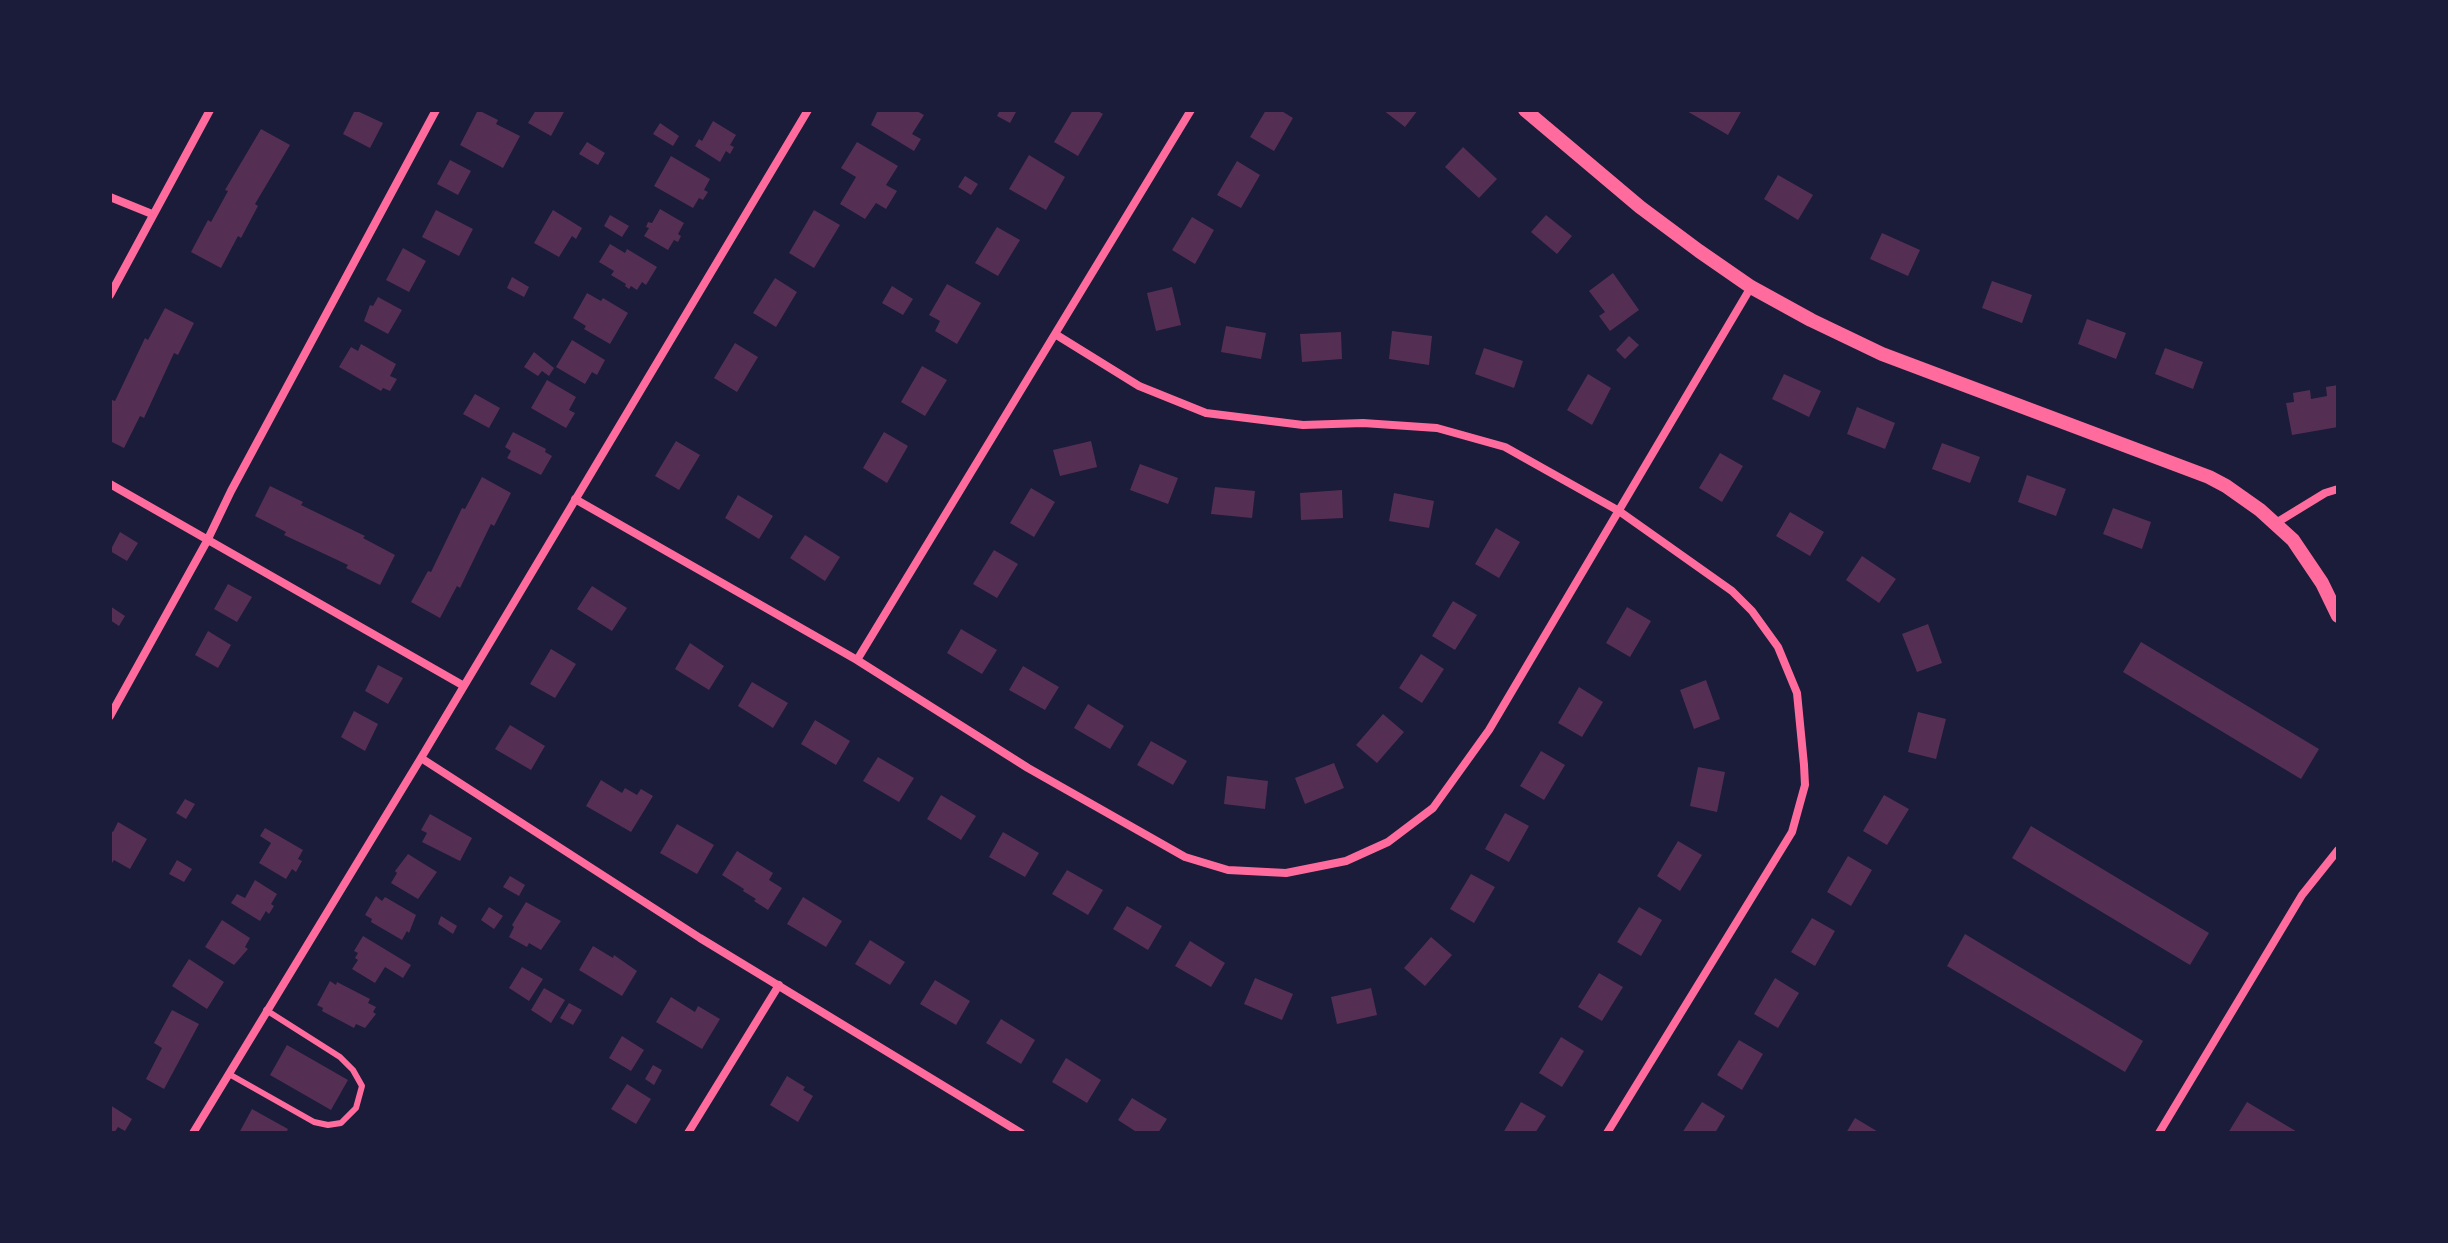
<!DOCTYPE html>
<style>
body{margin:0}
#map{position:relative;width:2448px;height:1243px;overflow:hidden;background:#1b1b3a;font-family:Inter,sans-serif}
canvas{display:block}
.frame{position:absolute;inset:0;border:112px solid #1b1b3a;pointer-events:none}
</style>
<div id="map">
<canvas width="2448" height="1243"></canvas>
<div class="frame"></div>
</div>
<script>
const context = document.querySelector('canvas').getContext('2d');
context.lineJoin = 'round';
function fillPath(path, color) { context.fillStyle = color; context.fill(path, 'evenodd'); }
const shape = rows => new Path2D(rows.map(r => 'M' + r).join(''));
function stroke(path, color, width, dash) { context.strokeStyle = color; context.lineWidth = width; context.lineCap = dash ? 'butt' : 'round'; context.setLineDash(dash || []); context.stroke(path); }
fillPath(shape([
 [355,110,383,123,370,148,343,134],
 [478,110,498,120,496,124,520,136,503,168,460,145],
 [536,110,565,110,551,136,528,123],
 [878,110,915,110,924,115,912,134,921,139,914,151,871,125],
 [1000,110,1016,112,1010,123,997,116],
 [1073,110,1096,110,1103,114,1078,156,1054,142],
 [1266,110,1280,110,1293,118,1274,151,1250,137],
 [1383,110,1418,110,1405,127],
 [1685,110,1742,110,1728,135],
 [713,121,736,135,730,145,734,147,730,154,726,151,720,162,695,146,699,139,702,141],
 [660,123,679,136,673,146,653,134],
 [261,129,290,145,255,204,258,206,241,238,238,236,221,268,191,252,208,220,211,222,228,191,225,190],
 [587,142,605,153,598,165,579,154],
 [857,142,898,166,886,185,897,191,886,209,876,203,865,219,840,204,856,177,841,168],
 [1463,147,1497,179,1479,198,1445,167],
 [1029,155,1065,177,1046,210,1009,189],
 [671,156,710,179,704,190,708,192,703,200,699,198,693,208,654,186],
 [450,160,471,171,458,195,437,184],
 [1237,161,1260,175,1241,208,1217,195],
 [1778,175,1813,195,1798,220,1764,199],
 [965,176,978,184,971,195,958,187],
 [660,209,684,223,678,234,681,236,678,242,674,240,668,250,644,236,649,228,646,227,648,222,652,223],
 [436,210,473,229,459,256,422,237],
 [553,210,582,228,576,239,572,236,559,257,534,243],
 [814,210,840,225,814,268,789,253],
 [610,215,629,226,622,237,604,226],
 [1546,215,1572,236,1557,254,1531,232],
 [1192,217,1214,230,1195,264,1172,250],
 [997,227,1020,240,998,276,975,263],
 [1882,233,1920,250,1908,276,1870,259],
 [610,244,625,253,627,249,657,267,646,285,642,282,637,290,631,286,629,289,625,286,626,284,611,275,614,271,599,262],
 [403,248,426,261,409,292,386,280],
 [1613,273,1639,310,1610,331,1599,316,1605,312,1589,291],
 [512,277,529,287,524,297,507,288],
 [775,278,797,292,776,327,753,313],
 [1992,281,2032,295,2022,323,1982,308],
 [947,284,981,303,957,344,935,331,940,321,929,315],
 [892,286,913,299,903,315,882,303],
 [1172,287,1181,325,1156,331,1147,293],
 [587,293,601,301,603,298,628,313,610,344,584,329,586,326,573,318],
 [378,297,402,310,388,334,364,321,370,305,373,306],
 [165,308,194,323,178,355,174,353,144,418,140,416,124,448,110,441,110,403,112,400,115,401,145,338,148,340],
 [2087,319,2126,333,2116,359,2078,344],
 [1226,326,1266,333,1261,359,1221,352],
 [1392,331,1432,336,1429,365,1389,359],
 [1341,332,1342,359,1302,362,1300,334],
 [1629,336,1639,345,1625,359,1616,350],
 [572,340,605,360,597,375,592,372,585,384,556,367],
 [735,343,758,357,737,392,714,378],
 [361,344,396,364,390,376,397,379,390,391,383,388,381,391,339,367,351,347,358,351],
 [1484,348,1523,361,1514,388,1475,374],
 [2165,348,2203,362,2193,389,2155,374],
 [534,352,554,368,549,376,542,371,538,376,524,367],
 [922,366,947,380,925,416,901,402],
 [1588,374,1611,388,1592,425,1567,410],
 [1784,374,1821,391,1809,417,1772,399],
 [547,380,576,397,569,410,575,413,566,428,531,408],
 [2338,385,2338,427,2292,435,2286,403,2294,402,2293,393,2310,390,2311,399,2327,396,2326,387],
 [475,394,500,408,489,428,463,414],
 [1857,407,1895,423,1885,449,1847,434],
 [513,432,546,449,545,452,552,456,541,475,507,458,511,451,505,447],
 [884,432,908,446,887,483,863,468],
 [676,441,700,455,679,490,655,476],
 [1091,441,1097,467,1060,476,1053,450],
 [1942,443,1980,457,1970,483,1932,469],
 [1720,453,1743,466,1722,502,1699,488],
 [1140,464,1178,478,1168,504,1130,490],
 [2027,475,2066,489,2056,516,2018,502],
 [482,477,511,493,494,526,491,524,460,588,457,586,440,618,411,602,428,571,431,572,462,508,465,509],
 [270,486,303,502,301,505,365,536,363,538,395,555,380,585,346,568,348,565,284,535,286,532,255,516],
 [1215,487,1255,491,1252,518,1211,514],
 [1031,488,1055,502,1034,537,1010,523],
 [1342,490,1343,518,1301,520,1300,493],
 [1394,493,1434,501,1429,528,1389,521],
 [738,495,773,516,759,539,725,518],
 [2113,508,2151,522,2142,549,2103,534],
 [1790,512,1824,532,1810,556,1776,536],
 [1496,528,1520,542,1499,578,1475,564],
 [120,532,138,543,127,561,110,551],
 [805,535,840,557,825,581,790,558],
 [994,550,1018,564,997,598,973,584],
 [1862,556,1896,579,1879,603,1846,580],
 [228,584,252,597,237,622,214,609],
 [592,586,627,608,612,631,577,609],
 [1453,601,1477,615,1455,650,1432,636],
 [110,606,125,616,119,626,110,620],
 [1627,607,1651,621,1630,657,1606,643],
 [1928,624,1942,663,1917,672,1902,634],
 [961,629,997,650,982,674,947,653],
 [208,631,231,645,218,668,195,655],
 [2141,642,2319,749,2301,779,2123,672],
 [690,643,724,666,709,690,675,669],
 [551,649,576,664,555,698,530,684],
 [1421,654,1444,669,1422,703,1399,688],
 [378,665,403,678,388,704,365,691],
 [1023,666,1059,687,1045,710,1009,690],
 [1706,680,1720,719,1694,729,1680,690],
 [752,682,788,703,773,728,738,706],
 [1579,687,1603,702,1582,737,1558,723],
 [1088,704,1124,726,1110,749,1074,728],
 [354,711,378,724,365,751,341,737],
 [1918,712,1946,719,1936,759,1908,752],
 [1383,714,1404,732,1377,763,1356,745],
 [815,720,850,741,836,765,801,744],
 [510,725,545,746,531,770,495,749],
 [1151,741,1187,761,1173,785,1137,765],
 [1541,751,1565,765,1544,800,1520,786],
 [878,757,914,778,899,802,863,781],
 [1334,763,1344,788,1305,804,1295,778],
 [1698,767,1725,772,1717,812,1690,806],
 [1227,776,1268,781,1265,809,1224,804],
 [601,780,622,793,625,788,637,795,641,789,653,796,631,832,586,806],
 [941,795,976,816,961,840,927,819],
 [1884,795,1909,809,1887,845,1863,831],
 [185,799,195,804,186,819,176,813],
 [1505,813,1529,826,1509,862,1485,849],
 [430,814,472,838,460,861,422,842,427,833,421,830],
 [118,822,147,839,130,869,114,860,112,863,110,861,110,830,113,832],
 [677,824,714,845,697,874,660,853],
 [2031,826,2209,933,2190,965,2012,858],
 [265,828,303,850,298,859,302,861,296,872,292,869,286,879,259,863,271,843,260,836],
 [1003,832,1039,853,1025,877,989,857],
 [1678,841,1702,855,1680,891,1657,876],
 [737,851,773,873,769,880,782,888,768,910,754,901,756,899,743,891,744,889,722,875],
 [408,854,437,872,418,899,391,883,397,873,395,871],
 [1848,856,1872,870,1851,906,1827,892],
 [177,860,192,869,184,882,169,874],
 [1067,870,1103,890,1088,915,1052,894],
 [1471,874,1495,887,1474,923,1450,909],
 [510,876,525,885,519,896,503,887],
 [255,880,277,894,271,904,274,906,269,914,266,911,260,921,231,903,237,894,245,898],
 [376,896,382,901,385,897,416,915,409,933,407,931,402,940,371,922,372,919,365,915],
 [803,897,842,921,826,947,787,924],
 [526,902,561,921,541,950,529,943,527,947,509,937,514,927,512,925],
 [1127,906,1162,926,1148,950,1113,929],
 [489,907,503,916,494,929,481,920],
 [1639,907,1662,920,1641,956,1617,942],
 [441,916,457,926,453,934,438,924],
 [1812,918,1835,931,1815,966,1791,952],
 [222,920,250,938,245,947,248,949,234,965,205,947],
 [1965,934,2143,1041,2125,1072,1947,966],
 [363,936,411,965,403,978,385,967,375,983,352,969,358,960,355,958,358,953,354,951],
 [1431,937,1452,955,1425,986,1404,968],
 [870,940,905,962,890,985,855,964],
 [1190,941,1225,963,1211,987,1175,966],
 [593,946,613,958,614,955,637,971,622,996,579,970],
 [189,959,224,982,207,1009,172,986],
 [522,967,543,979,529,1001,509,988],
 [1599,973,1623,987,1602,1021,1578,1007],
 [1255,978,1293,994,1282,1020,1244,1004],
 [1775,978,1799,993,1778,1028,1754,1014],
 [935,980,970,1001,956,1025,920,1004],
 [330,981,336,985,337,982,370,999,368,1003,376,1007,373,1012,376,1014,365,1028,356,1024,354,1028,322,1011,323,1008,317,1005],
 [544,988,565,1000,551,1023,531,1010],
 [1371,988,1377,1015,1337,1024,1331,997],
 [671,997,695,1012,698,1006,720,1019,702,1049,656,1022],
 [569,1003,582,1010,573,1025,560,1018],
 [172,1010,199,1024,164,1089,146,1079,162,1048,154,1043],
 [1001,1019,1035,1040,1021,1064,986,1043],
 [622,1036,644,1050,631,1071,609,1058],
 [1561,1037,1584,1051,1562,1087,1539,1073],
 [1739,1040,1763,1054,1742,1090,1717,1075],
 [287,1045,348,1080,331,1110,270,1075],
 [1066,1058,1101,1080,1087,1103,1052,1082],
 [653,1065,662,1070,654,1085,645,1079],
 [787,1076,805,1087,803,1090,813,1096,798,1122,770,1105],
 [627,1084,651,1099,636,1124,611,1109],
 [1132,1098,1167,1119,1158,1133,1138,1133,1118,1120],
 [1521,1102,1546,1116,1535,1133,1503,1133],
 [1702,1102,1725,1116,1715,1133,1682,1133],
 [2247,1102,2299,1133,2228,1133],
 [110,1105,132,1119,125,1131,118,1127,114,1133,110,1133],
 [252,1109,288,1129,286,1133,239,1133],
 [1855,1118,1880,1133,1846,1133]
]), '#542f53');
stroke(shape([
 [229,1074,314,1122,328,1125,341,1123,356,1108,362,1086,353,1070,340,1057,266,1010]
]), '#ff6b9d', 6);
stroke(shape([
 [110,197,152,214],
 [110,295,210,110],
 [1055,334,1139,386,1206,413,1303,425,1363,423,1437,428,1505,447,1619,511,1732,591,1752,611,1778,647,1797,693,1804,765,1805,785,1792,832,1607,1133],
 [110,484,464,686],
 [575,499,857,660,1028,768,1185,857,1228,870,1286,873,1346,861,1388,842,1433,808,1489,730,1751,287],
 [2276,523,2325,493,2338,489],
 [857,660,1191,110],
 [110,716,207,541,231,491,436,110],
 [421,758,700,938,1021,1133],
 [193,1133,421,758,808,110],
 [688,1133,779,985],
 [2159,1133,2302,895,2338,850]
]), '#ff6b9d', 8);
stroke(shape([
 [1525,110,1640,207,1699,251,1751,287,1811,320,1882,354,2209,477,2226,486,2260,510,2293,540,2322,583,2338,616]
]), '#ff6b9d', 14);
</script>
